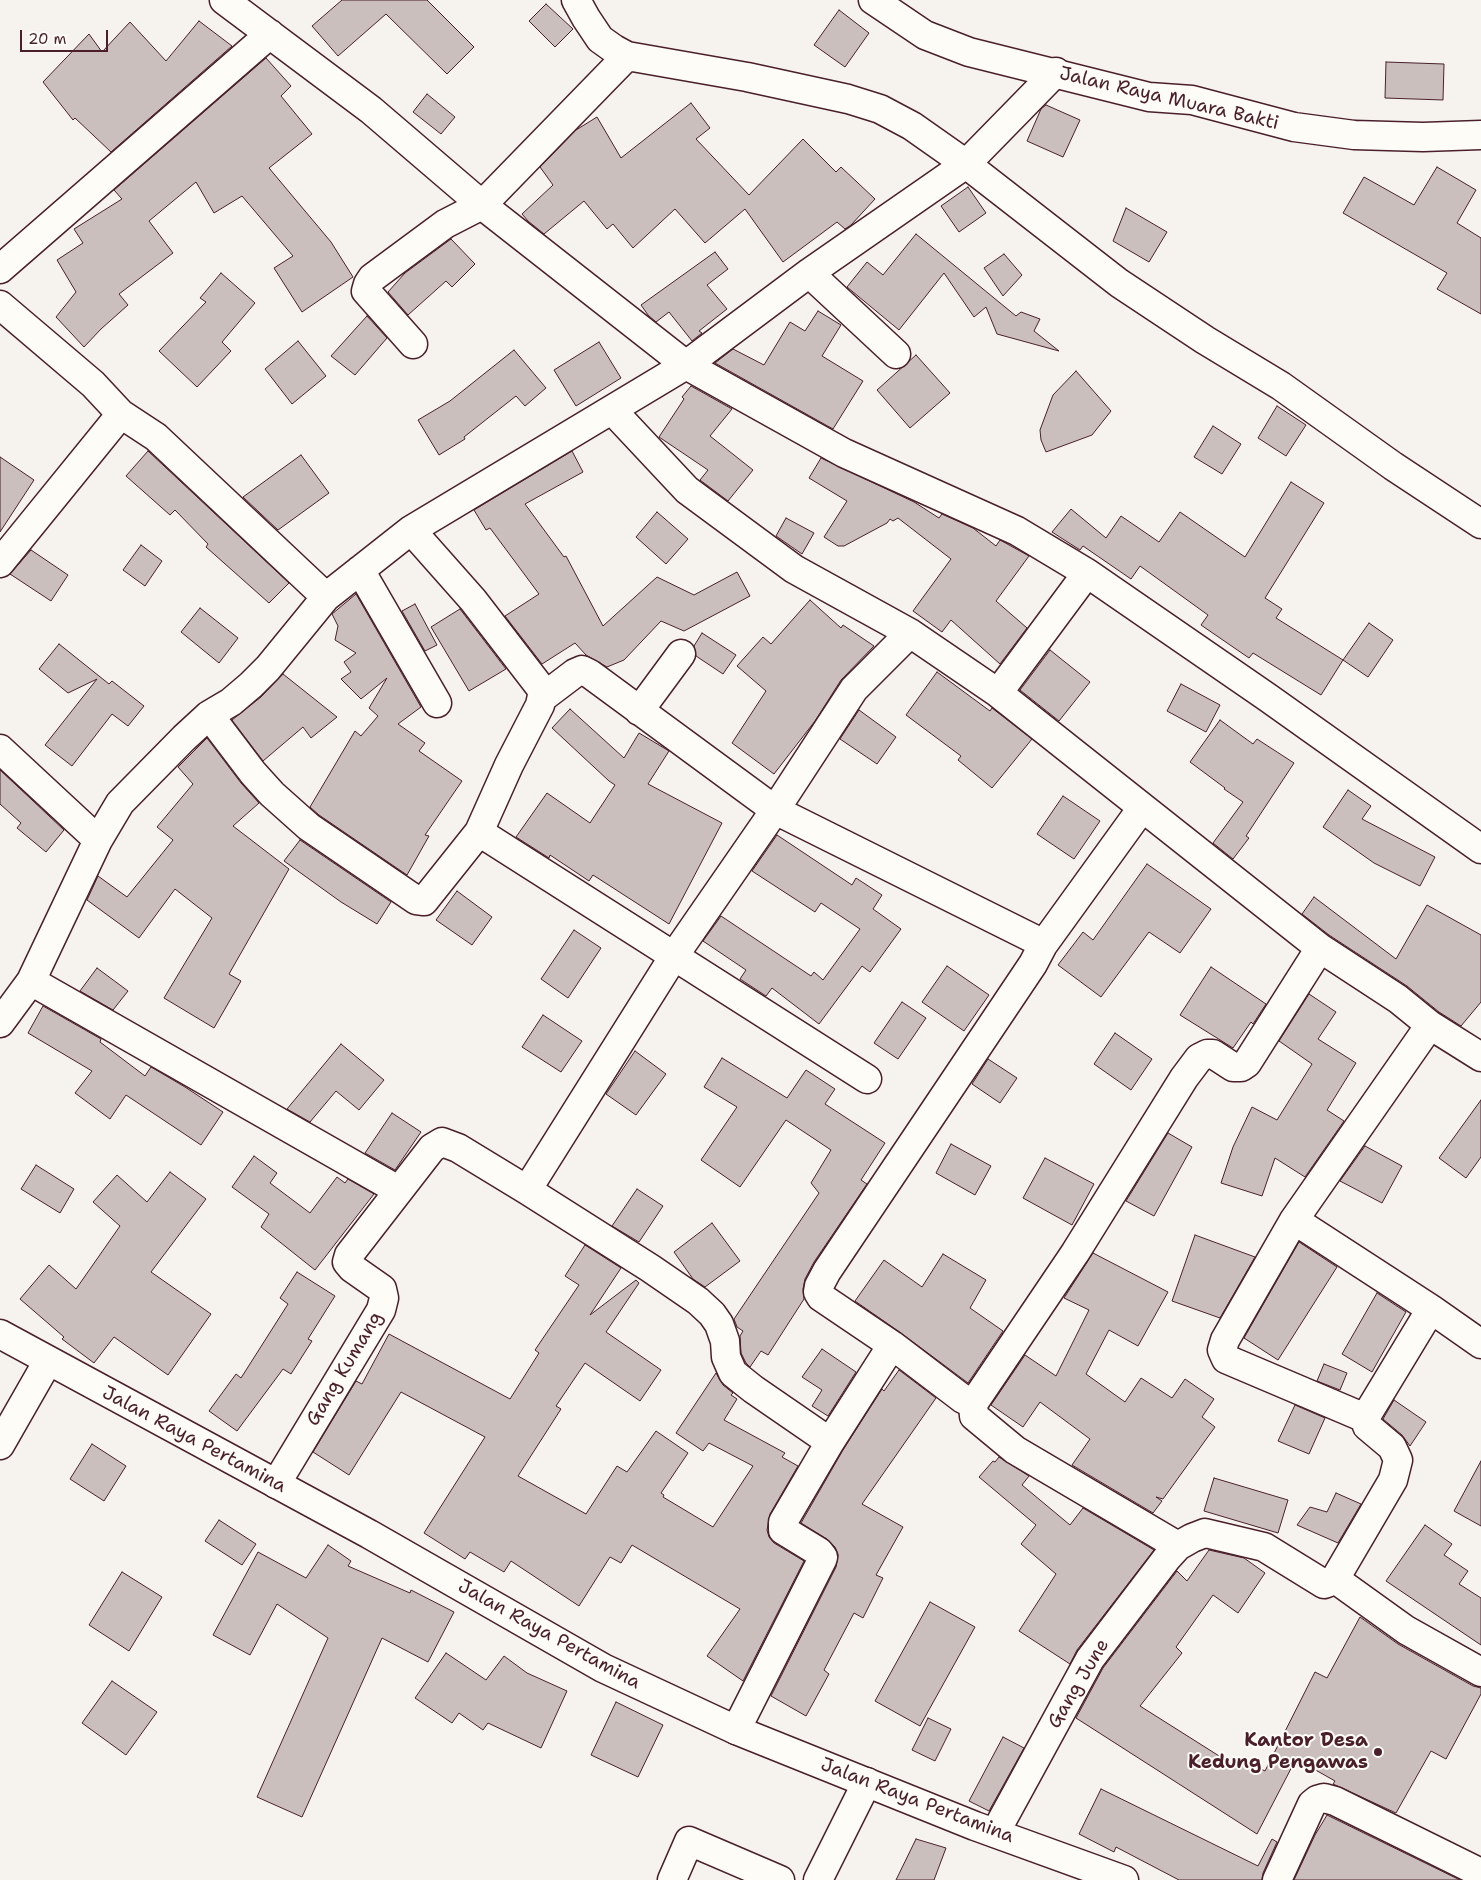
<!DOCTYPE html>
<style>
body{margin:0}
#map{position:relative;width:1481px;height:1880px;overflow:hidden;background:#f6f3ef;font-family:"Shantell Sans",sans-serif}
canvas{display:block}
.scale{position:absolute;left:20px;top:30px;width:88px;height:22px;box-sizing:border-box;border:2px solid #4a1f2b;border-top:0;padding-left:6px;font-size:15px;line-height:18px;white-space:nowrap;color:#4a1f2b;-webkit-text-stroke:4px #fdfcf7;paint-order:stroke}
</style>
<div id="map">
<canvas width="1481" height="1880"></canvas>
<div class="scale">20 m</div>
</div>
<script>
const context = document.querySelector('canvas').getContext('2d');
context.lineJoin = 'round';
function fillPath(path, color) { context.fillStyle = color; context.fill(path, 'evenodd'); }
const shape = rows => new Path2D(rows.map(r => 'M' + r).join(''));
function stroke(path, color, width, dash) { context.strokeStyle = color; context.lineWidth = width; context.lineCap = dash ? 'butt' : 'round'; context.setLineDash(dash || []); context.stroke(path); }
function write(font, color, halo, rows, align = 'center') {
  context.font = font + ' "Shantell Sans",sans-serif'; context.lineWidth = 4; context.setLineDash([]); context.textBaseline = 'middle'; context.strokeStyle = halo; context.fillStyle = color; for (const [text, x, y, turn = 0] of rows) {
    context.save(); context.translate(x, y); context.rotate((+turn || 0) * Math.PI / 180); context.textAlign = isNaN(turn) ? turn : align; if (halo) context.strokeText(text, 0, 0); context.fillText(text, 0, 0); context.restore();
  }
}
const building = shape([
 [342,0,427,0,474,47,447,74,386,14,338,56,312,26,342,0],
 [546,4,573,29,555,47,529,21,546,4],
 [839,10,869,33,845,67,814,45,839,10],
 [199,21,232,46,111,152,75,118,73,120,43,82,89,34,102,52,130,22,166,61,199,21],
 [266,58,291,86,281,96,312,134,269,168,331,242,353,277,302,312,274,268,293,256,242,196,214,213,196,182,149,221,173,253,119,294,128,305,101,329,84,347,56,317,76,292,57,260,83,243,74,229,122,199,114,190,266,58],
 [1386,62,1444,64,1443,100,1385,98,1386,62],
 [427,94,455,117,441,134,413,112,427,94],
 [691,103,710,128,696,139,749,195,803,139,836,172,841,167,875,199,851,225,845,229,837,222,783,262,745,209,705,243,675,209,633,248,613,224,607,229,584,201,544,234,528,221,522,214,553,185,540,167,576,130,597,117,621,158,691,103],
 [1046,105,1080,120,1063,157,1027,141,1041,109,1046,105],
 [1437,167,1476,190,1457,223,1481,238,1481,314,1437,289,1447,273,1343,213,1364,177,1414,205,1437,167],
 [968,187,986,213,959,232,941,206,968,187],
 [1126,208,1167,232,1149,262,1113,241,1126,208],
 [916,234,1016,316,1021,312,1040,319,1034,331,1059,351,997,334,986,307,974,317,944,273,899,330,847,287,867,262,883,275,916,234],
 [451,239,475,264,452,287,446,281,408,315,388,292,405,273,451,239],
 [715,252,728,269,707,285,727,309,699,331,702,333,692,341,669,312,656,322,648,315,641,305,715,252],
 [1004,254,1022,275,1003,296,984,268,1004,254],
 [221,273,255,303,222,342,231,351,197,387,159,351,206,302,200,298,221,273],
 [818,311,841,325,822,356,863,381,833,429,715,363,733,349,764,365,790,322,805,331,818,311],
 [367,316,387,338,355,375,331,356,367,316],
 [298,341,326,376,292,404,265,369,298,341],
 [599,342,621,378,576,406,554,370,599,342],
 [514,350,546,388,525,406,516,396,464,437,465,439,439,455,418,420,450,401,514,350],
 [916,355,950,393,910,428,877,390,916,355],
 [1076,371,1111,411,1092,435,1046,452,1041,440,1040,430,1053,395,1076,371],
 [691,386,732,409,710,436,753,470,728,501,700,480,708,470,659,437,684,399,682,397,691,386],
 [1277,406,1306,425,1286,456,1258,438,1277,406],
 [1213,426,1241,444,1222,474,1194,457,1213,426],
 [148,451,289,583,269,603,206,547,208,544,175,510,170,515,126,476,148,451],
 [572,451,583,472,525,504,564,557,566,556,603,626,657,577,694,595,737,572,750,596,684,631,661,621,624,660,607,667,586,655,575,643,542,664,505,616,539,594,490,528,486,530,474,510,572,451],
 [301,455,329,493,278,530,243,497,301,455],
 [0,457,34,480,0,532,0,457],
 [821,458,914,502,939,518,942,514,973,528,996,546,1000,540,1029,556,996,601,1027,628,1000,664,951,620,942,632,913,611,951,559,898,518,893,521,890,519,887,523,844,546,838,546,824,537,847,501,809,478,821,458],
 [1291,482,1324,503,1265,598,1282,609,1276,618,1343,660,1321,695,1253,653,1249,658,1201,625,1208,615,1140,566,1131,579,1083,546,1080,550,1052,532,1071,509,1106,538,1121,516,1159,542,1180,512,1245,557,1291,482],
 [657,512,688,539,666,564,636,537,657,512],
 [786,518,814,533,802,554,776,536,786,518],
 [141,545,162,561,145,586,123,570,141,545],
 [31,550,68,575,51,601,10,574,31,550],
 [356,594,421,707,398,724,425,743,419,751,462,781,425,835,429,836,407,875,319,815,310,807,355,731,361,736,378,716,369,708,387,678,361,699,341,679,351,672,344,662,356,653,335,640,338,626,332,614,356,594],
 [810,600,841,628,843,625,874,646,841,680,815,721,774,774,732,743,766,691,737,666,763,637,771,644,810,600],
 [415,604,437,645,425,651,402,611,415,604],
 [200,608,238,638,219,663,181,632,200,608],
 [460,609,506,669,469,691,431,627,460,609],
 [1369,623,1393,640,1368,677,1343,660,1369,623],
 [702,633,736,655,723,674,696,656,694,646,702,633],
 [59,644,109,684,112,681,144,706,128,726,112,714,72,766,45,745,97,679,68,693,39,669,59,644],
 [1050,650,1090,682,1059,721,1020,690,1050,650],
 [937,672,990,711,992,708,1032,739,992,788,958,760,961,756,906,715,937,672],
 [283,674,337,717,311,738,303,727,263,761,232,720,261,697,283,674],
 [1181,684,1220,705,1206,732,1167,711,1181,684],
 [570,709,624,758,639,733,669,751,648,784,722,823,669,924,593,875,589,881,550,855,549,858,516,837,547,793,590,823,615,785,609,781,552,728,570,709],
 [859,710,896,737,877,764,840,739,859,710],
 [1220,720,1253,744,1257,739,1294,763,1246,836,1249,838,1233,859,1213,843,1243,802,1224,789,1225,788,1190,762,1220,720],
 [207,738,241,783,259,803,233,826,289,869,229,974,241,981,214,1028,164,998,212,918,175,889,139,938,87,900,98,876,127,897,173,840,157,827,193,784,178,767,207,738],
 [0,770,64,830,46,852,17,828,21,823,0,804,0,770],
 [1348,790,1371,806,1362,819,1435,857,1420,886,1374,863,1323,827,1348,790],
 [1063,796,1100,821,1074,859,1037,834,1063,796],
 [777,835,852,885,856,878,882,895,873,909,901,929,870,972,862,966,819,1024,772,988,766,996,740,979,746,970,703,941,721,916,811,976,814,972,823,980,860,929,821,903,815,912,752,871,777,835],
 [300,840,391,902,377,924,341,902,284,861,300,840],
 [1147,864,1211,909,1180,953,1149,932,1101,997,1058,965,1083,932,1093,940,1147,864],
 [457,891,492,917,472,945,436,920,457,891],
 [1314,897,1396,959,1427,905,1481,935,1481,1002,1461,1026,1439,1012,1407,986,1329,935,1302,914,1314,897],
 [574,930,601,948,568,998,541,979,574,930],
 [947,966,989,995,964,1031,922,1002,947,966],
 [1211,967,1266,1004,1253,1024,1251,1022,1233,1048,1180,1015,1211,967],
 [97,968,128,991,113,1010,80,991,97,968],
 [1309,994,1336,1012,1318,1039,1356,1063,1327,1110,1344,1121,1305,1177,1275,1158,1262,1196,1221,1183,1233,1147,1252,1107,1277,1120,1312,1064,1279,1041,1309,994],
 [902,1002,926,1018,898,1059,874,1043,902,1002],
 [43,1006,101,1039,100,1042,145,1076,151,1067,185,1087,223,1112,201,1145,126,1095,110,1119,75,1093,92,1071,28,1033,43,1006],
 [543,1015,582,1041,561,1072,522,1047,543,1015],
 [1115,1033,1152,1059,1131,1090,1094,1064,1115,1033],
 [341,1044,384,1080,359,1110,336,1091,310,1122,287,1109,341,1044],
 [635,1051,666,1074,636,1115,606,1094,635,1051],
 [722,1058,787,1098,806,1070,835,1089,825,1104,885,1143,861,1180,867,1184,814,1262,805,1279,803,1289,804,1299,768,1355,761,1351,750,1367,746,1363,741,1353,740,1336,743,1331,737,1327,734,1319,819,1193,811,1183,831,1150,786,1120,740,1187,701,1160,737,1107,704,1087,722,1058],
 [988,1059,1017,1078,1000,1103,972,1084,988,1059],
 [1481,1100,1481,1157,1466,1178,1439,1158,1481,1100],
 [392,1113,421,1132,395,1170,365,1153,392,1113],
 [1168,1133,1192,1147,1154,1216,1126,1201,1168,1133],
 [951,1144,991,1166,975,1195,936,1173,951,1144],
 [1365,1146,1402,1166,1382,1203,1340,1181,1365,1146],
 [254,1156,277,1173,270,1183,310,1213,337,1177,345,1183,348,1179,374,1194,315,1270,261,1227,269,1214,232,1187,254,1156],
 [1045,1158,1094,1184,1072,1225,1023,1198,1045,1158],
 [36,1165,74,1189,60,1213,21,1189,36,1165],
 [170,1172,206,1199,151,1272,211,1314,168,1375,114,1337,94,1363,62,1339,64,1337,20,1299,49,1265,76,1289,120,1226,93,1202,117,1175,147,1202,170,1172],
 [637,1189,663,1206,639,1242,612,1226,637,1189],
 [712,1223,740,1261,705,1287,693,1279,674,1252,712,1223],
 [1195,1235,1255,1257,1220,1318,1172,1301,1195,1235],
 [1299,1242,1337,1267,1278,1360,1244,1338,1299,1242],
 [585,1245,621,1268,590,1315,636,1280,639,1283,606,1332,661,1370,640,1401,585,1363,556,1406,561,1409,518,1476,586,1514,617,1466,627,1472,656,1431,688,1453,661,1493,664,1495,663,1497,713,1527,753,1466,709,1443,703,1451,676,1433,716,1373,723,1385,733,1393,731,1395,737,1399,724,1420,785,1453,782,1457,798,1466,770,1514,767,1530,769,1537,774,1543,804,1561,743,1681,707,1656,740,1609,632,1545,621,1563,610,1557,579,1606,511,1561,504,1572,470,1552,465,1559,424,1533,485,1437,401,1392,349,1475,313,1452,356,1381,362,1384,389,1334,510,1399,539,1353,535,1350,579,1285,565,1276,585,1245],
 [1093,1253,1168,1292,1138,1346,1109,1330,1086,1374,1125,1402,1141,1378,1172,1398,1185,1379,1214,1399,1202,1417,1215,1427,1163,1499,1156,1497,1162,1501,1153,1513,1072,1465,1090,1439,1040,1402,1023,1427,991,1405,1025,1355,1056,1376,1089,1310,1064,1298,1093,1253],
 [943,1254,986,1280,970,1308,1003,1331,968,1383,901,1333,855,1301,884,1260,922,1287,943,1254],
 [297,1272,335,1296,308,1339,312,1341,291,1374,283,1369,237,1431,209,1411,236,1374,241,1378,288,1304,280,1298,297,1272],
 [1377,1293,1406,1312,1372,1372,1342,1354,1377,1293],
 [822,1349,856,1372,828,1416,812,1406,822,1390,802,1377,822,1349],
 [1324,1364,1347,1373,1340,1390,1317,1381,1324,1364],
 [899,1370,936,1398,862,1504,903,1527,876,1575,883,1578,863,1618,854,1613,824,1670,829,1674,806,1716,771,1696,836,1567,838,1555,835,1547,827,1539,801,1523,843,1450,882,1389,884,1391,899,1370],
 [1394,1400,1426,1422,1410,1446,1402,1435,1383,1419,1394,1400],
 [1295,1405,1325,1418,1309,1454,1278,1441,1295,1405],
 [92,1444,126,1466,104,1501,70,1479,92,1444],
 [999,1457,1029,1476,1022,1485,1070,1525,1083,1508,1154,1550,1077,1650,1070,1664,1019,1631,1056,1574,1021,1544,1036,1525,979,1477,993,1461,995,1462,999,1457],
 [1481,1461,1481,1526,1454,1511,1481,1461],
 [1214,1478,1288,1500,1278,1533,1204,1511,1214,1478],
 [1336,1493,1361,1504,1338,1543,1297,1525,1310,1507,1327,1512,1336,1493],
 [219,1520,256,1544,242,1565,205,1541,219,1520],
 [1425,1525,1452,1544,1444,1555,1468,1571,1459,1584,1481,1598,1481,1645,1386,1581,1425,1525],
 [328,1545,351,1561,348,1566,410,1593,411,1590,454,1612,428,1662,382,1638,302,1817,257,1797,328,1638,277,1604,250,1655,213,1635,258,1552,306,1578,328,1545],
 [1209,1550,1244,1558,1265,1573,1238,1613,1213,1595,1176,1647,1182,1653,1140,1706,1235,1766,1239,1758,1265,1771,1315,1672,1327,1678,1360,1617,1398,1644,1473,1686,1481,1688,1481,1694,1446,1759,1431,1751,1396,1813,1333,1784,1335,1781,1296,1759,1257,1834,1076,1718,1103,1668,1177,1571,1187,1581,1209,1550],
 [122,1572,162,1597,129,1651,89,1625,122,1572],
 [930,1602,975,1627,920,1726,875,1701,930,1602],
 [446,1653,486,1680,504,1656,527,1673,567,1691,541,1748,488,1723,483,1730,459,1713,452,1723,415,1698,446,1653],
 [112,1681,157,1712,126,1755,82,1723,112,1681],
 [616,1702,663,1725,638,1777,591,1755,616,1702],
 [928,1718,951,1729,935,1761,912,1750,928,1718],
 [1003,1737,1024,1748,989,1811,969,1801,1003,1737],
 [1101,1789,1258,1866,1272,1839,1277,1842,1263,1873,1262,1880,1179,1880,1116,1847,1114,1852,1079,1834,1101,1789],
 [1327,1815,1329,1816,1460,1880,1294,1880,1315,1835,1327,1815],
 [916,1839,946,1848,934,1880,896,1880,916,1839]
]);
fillPath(building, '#cbbfbe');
stroke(building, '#4a1f2b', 1);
const street = shape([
 [224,0,371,110,482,205,686,365,844,453,1017,531,1087,573,1267,697,1481,849],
 [576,0,586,18,600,39,614,49,627,56,747,77,848,99,880,109,912,126,966,164,1119,283,1205,340,1281,386,1393,466,1481,524],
 [0,269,270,34],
 [809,273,896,354],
 [0,305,93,384,121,414,156,437,326,597],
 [413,344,366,291,368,284,372,278,445,224,482,205,627,56],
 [612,410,687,490,794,569,910,633,998,693,1320,948,1398,999,1430,1025,1481,1057],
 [0,563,121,414],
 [360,570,437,703],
 [998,693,1087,573],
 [542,698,575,673,582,670,590,674,775,810,1032,938,1043,945,1033,964,827,1271,819,1286,818,1292,821,1297,892,1345,963,1399,973,1404,1075,1253,1184,1078,1199,1058,1207,1054,1213,1054,1233,1067,1241,1067,1247,1063,1320,948],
 [639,711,681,654],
 [209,715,253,773,272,794,309,827,416,900,424,901,479,832,509,765,540,705,543,691,473,600,411,530],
 [0,749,98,840],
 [479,832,867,1079],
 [1043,945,1142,808],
 [31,981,398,1190],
 [0,1023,31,981,98,840,120,803,184,738,209,715,231,702,251,685,268,668,326,597,411,530,686,365,809,273,966,164,1056,72],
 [527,1190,674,956,775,810,854,689,910,633],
 [1431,1309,1481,1344],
 [973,1404,974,1416,1015,1450,1178,1546],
 [1365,1418,1226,1359,1222,1350,1225,1340,1294,1220,1430,1025],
 [0,1445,48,1361],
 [276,1484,381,1310,384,1298,382,1289,352,1268,347,1262,349,1255,432,1148,442,1142,458,1148,527,1190,650,1268,698,1301,712,1314,719,1324,725,1341,726,1357,733,1373,753,1389,830,1442],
 [1335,1579,1406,1630,1481,1672],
 [736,1730,822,1560,823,1557,819,1552,783,1530,783,1522,830,1442,892,1345],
 [995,1833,1090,1659,1167,1558,1178,1546,1192,1538,1205,1533,1264,1547,1324,1584,1327,1583,1335,1579,1393,1480,1398,1460,1392,1447,1367,1426,1365,1418,1431,1309,1294,1220],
 [672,1880,689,1841,780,1880],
 [818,1880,867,1782],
 [1277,1880,1312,1804,1317,1800,1324,1798,1335,1801,1481,1873]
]);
const primary = shape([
 [873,0,925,35,969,52,1149,97,1192,100,1294,127,1354,135,1423,137,1481,135],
 [0,1334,369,1534,603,1668,736,1730,975,1826,1124,1880]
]);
stroke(street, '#4a1f2b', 31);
stroke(primary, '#4a1f2b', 31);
stroke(street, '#fdfcf7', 28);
stroke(primary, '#fdfcf7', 28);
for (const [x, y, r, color] of [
 [1378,1752,5,"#4a1f2b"]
]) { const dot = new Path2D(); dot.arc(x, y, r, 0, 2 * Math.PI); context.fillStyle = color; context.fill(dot); stroke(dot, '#fdfcf7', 2); }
write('19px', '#4a1f2b', '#fdfcf7', [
 ["Jalan Raya Muara Bakti",1169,99,13],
 ["Gang Kumang",345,1369,-59],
 ["Jalan Raya Pertamina",194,1440,28],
 ["Jalan Raya Pertamina",549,1635,29],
 ["Gang June",1079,1684,-59],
 ["Jalan Raya Pertamina",917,1801,21]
]);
write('bold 19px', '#4a1f2b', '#fdfcf7', [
 ["Kantor Desa",1368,1741],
 ["Kedung Pengawas",1368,1763]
], 'right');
</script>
